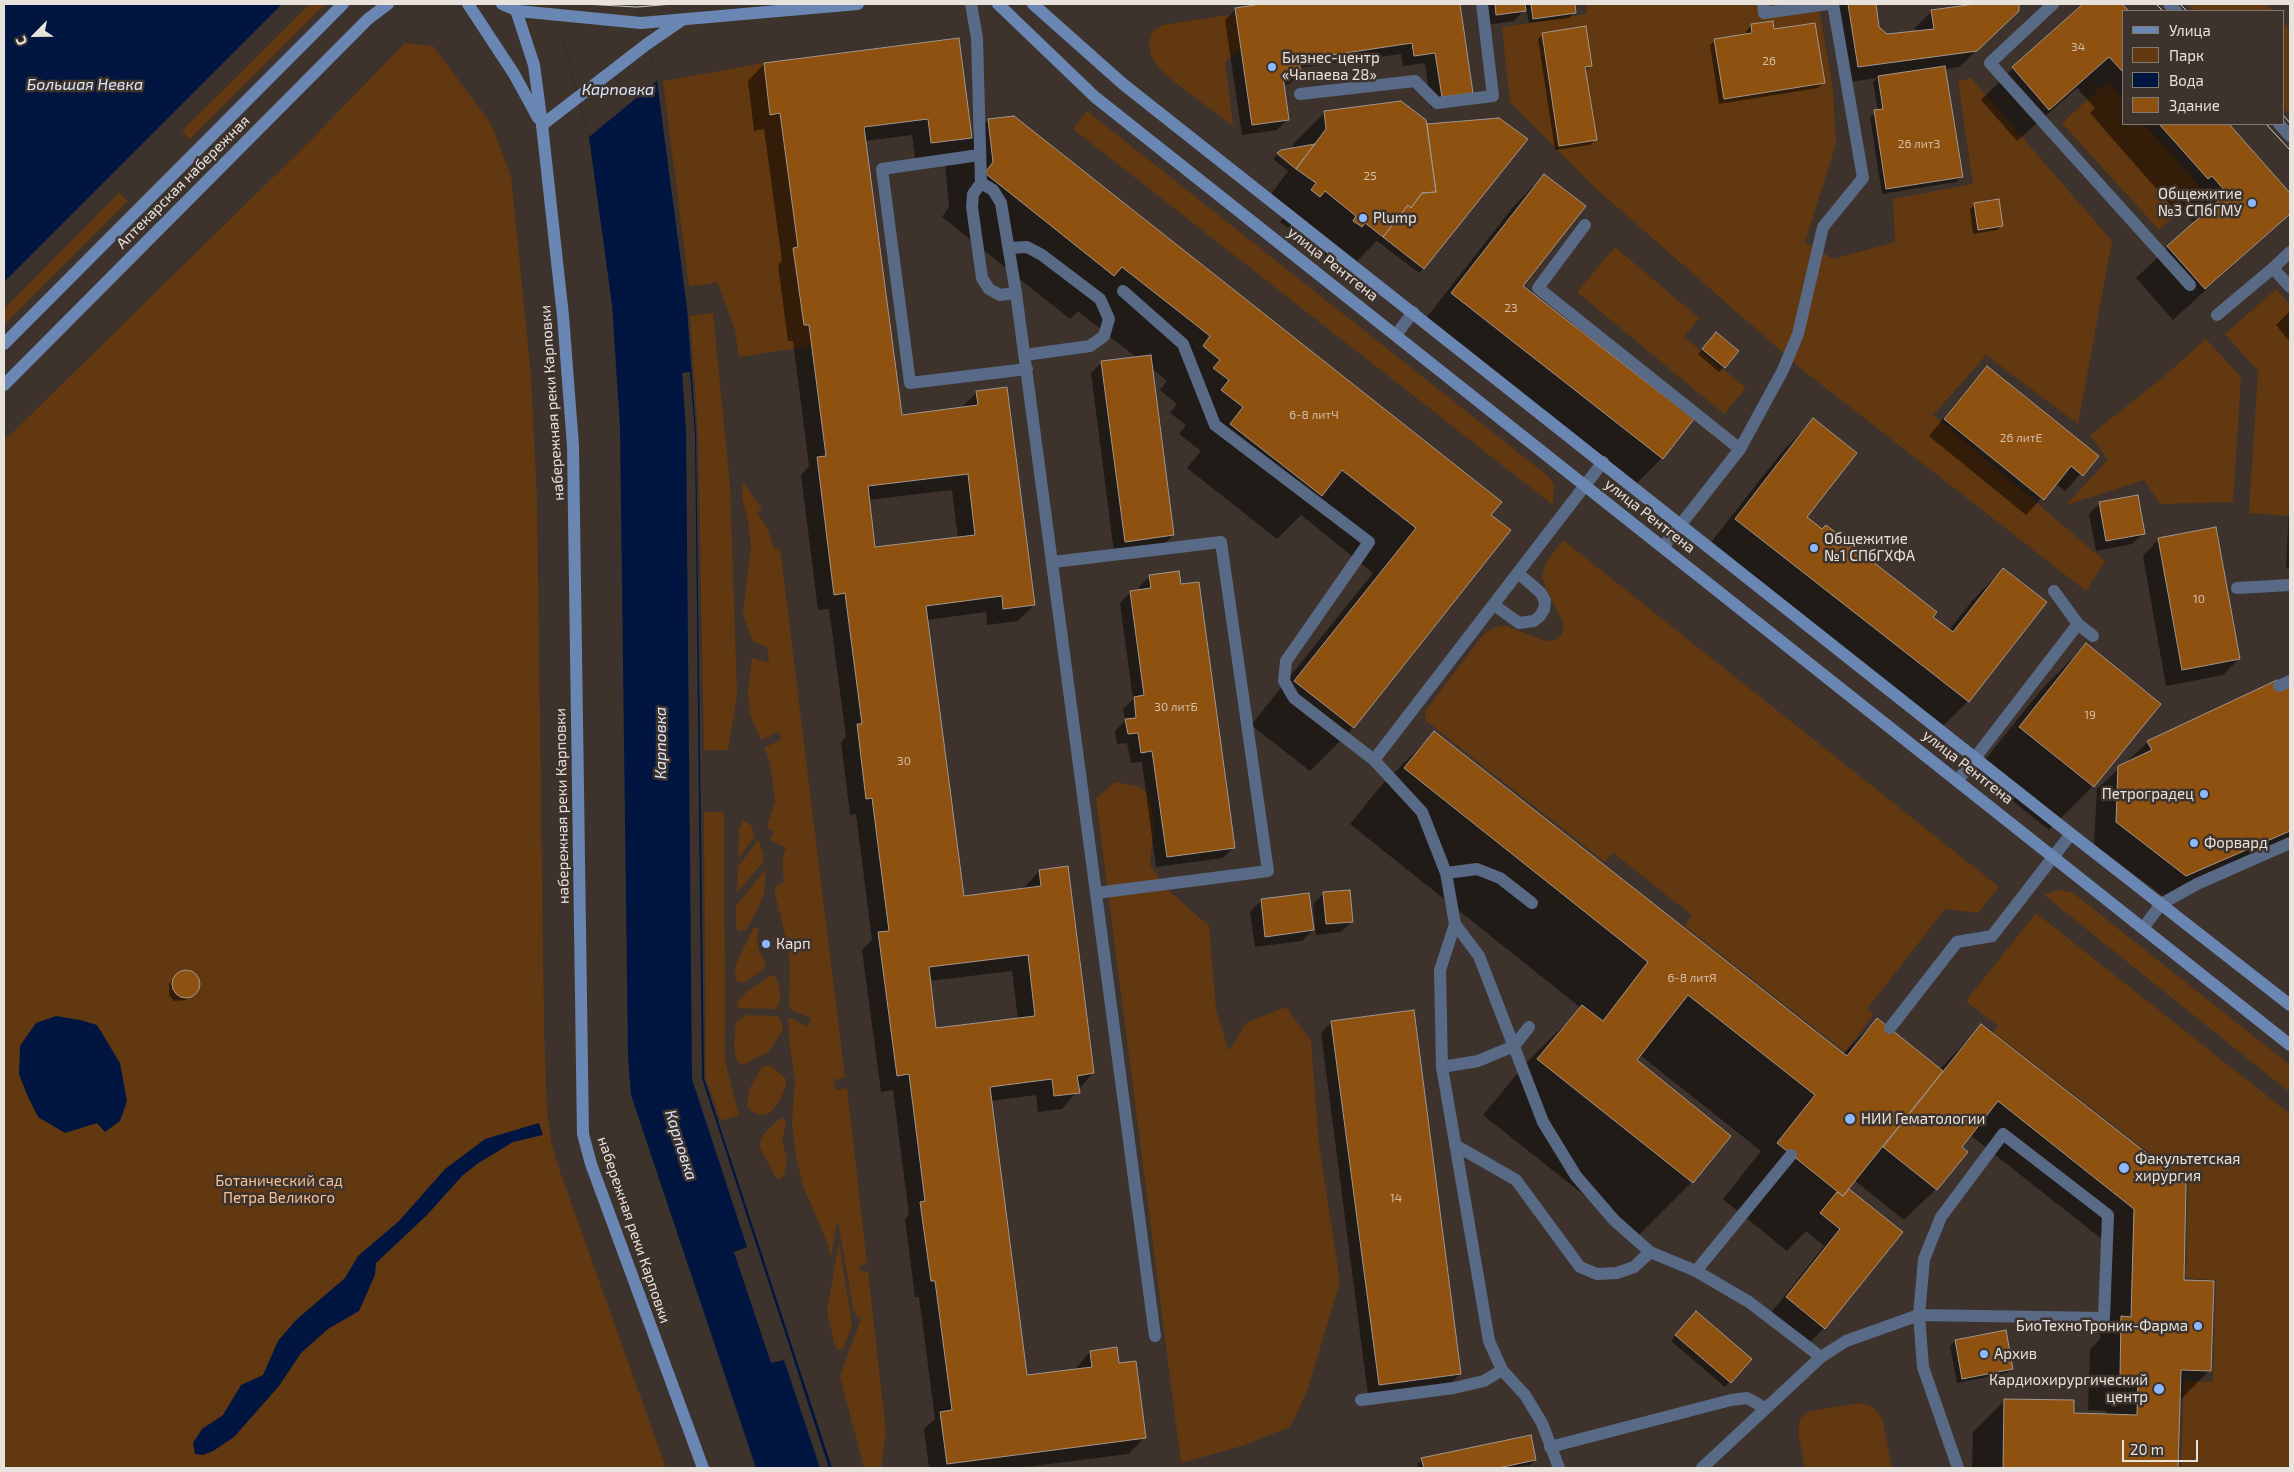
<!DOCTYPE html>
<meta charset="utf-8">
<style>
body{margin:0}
#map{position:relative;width:2294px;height:1472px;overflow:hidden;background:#3d332c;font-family:"Exo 2",sans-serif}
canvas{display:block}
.frame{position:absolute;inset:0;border:5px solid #e8e2dd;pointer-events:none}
.legend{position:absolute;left:2122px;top:10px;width:162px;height:115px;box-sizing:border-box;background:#3d332c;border:1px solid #817973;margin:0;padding:6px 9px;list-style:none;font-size:15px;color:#e8e2dd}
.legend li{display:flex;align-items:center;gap:10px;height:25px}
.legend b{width:25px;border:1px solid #817973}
.north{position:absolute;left:10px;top:10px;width:50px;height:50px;-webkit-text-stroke:4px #3d332c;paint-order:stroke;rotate:247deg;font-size:14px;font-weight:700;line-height:20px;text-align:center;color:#e8e2dd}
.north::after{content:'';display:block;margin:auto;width:18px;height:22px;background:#e8e2dd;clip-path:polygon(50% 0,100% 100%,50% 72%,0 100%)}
.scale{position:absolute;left:2122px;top:1440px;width:76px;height:22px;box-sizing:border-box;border:2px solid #e8e2dd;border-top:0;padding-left:6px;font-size:15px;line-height:18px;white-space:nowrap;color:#e8e2dd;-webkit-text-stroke:4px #3d332c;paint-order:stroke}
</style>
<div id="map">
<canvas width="2294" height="1472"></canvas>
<div class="frame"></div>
<ul class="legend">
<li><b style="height:6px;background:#6a86b2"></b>Улица</li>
<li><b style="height:14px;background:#623810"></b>Парк</li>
<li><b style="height:14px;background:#001540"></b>Вода</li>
<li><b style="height:14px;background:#8f5110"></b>Здание</li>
</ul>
<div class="north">С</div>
<div class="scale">20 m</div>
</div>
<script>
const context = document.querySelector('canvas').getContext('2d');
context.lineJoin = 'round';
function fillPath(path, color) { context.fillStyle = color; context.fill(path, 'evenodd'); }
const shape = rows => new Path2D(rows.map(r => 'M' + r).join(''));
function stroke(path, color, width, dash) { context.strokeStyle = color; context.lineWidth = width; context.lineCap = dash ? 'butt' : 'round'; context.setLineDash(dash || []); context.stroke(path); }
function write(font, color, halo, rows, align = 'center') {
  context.font = font + ' "Exo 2",sans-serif'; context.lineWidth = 5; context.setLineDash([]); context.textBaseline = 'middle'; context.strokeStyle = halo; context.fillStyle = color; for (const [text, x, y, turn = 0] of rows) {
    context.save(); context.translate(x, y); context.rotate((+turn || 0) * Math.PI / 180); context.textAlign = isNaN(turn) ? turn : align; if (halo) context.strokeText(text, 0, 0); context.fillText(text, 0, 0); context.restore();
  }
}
fillPath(shape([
 [310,4,325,4,190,139,182,131],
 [1586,4,1818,4,1833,90,1836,144,1805,242,1833,259,1895,242,1893,199,1973,184,1958,81,1971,78,2112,241,2078,424,1986,355,1933,415,2105,561,2086,591,1804,371,1593,186,1510,102,1502,27,1587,14],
 [2188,4,2266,4,2273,11,2195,11],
 [1236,14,1241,48,1225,62,1233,126,1167,76,1157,66,1151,55,1149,43,1152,32,1162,25],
 [2283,22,2290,30,2290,115,2283,107],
 [405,43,433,46,490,122,511,176,531,376,537,503,544,1029,547,1112,551,1141,559,1169,666,1468,4,1468,4,441,306,145],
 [764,63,770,114,780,113,798,247,794,248,804,325,809,325,811,346,739,357,735,330,717,281,711,284,689,286,663,81],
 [2107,82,2123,100,2123,124,2144,124,2203,190,2159,230,2062,123],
 [1087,111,1548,476,1554,485,1553,505,1073,129],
 [119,193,128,201,4,325,4,309],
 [1615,247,1699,318,1684,337,1746,388,1724,414,1577,292],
 [2276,289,2290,305,2290,516,2249,513,2258,371,2225,334],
 [713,313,730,485,734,603,737,696,728,750,704,750,698,432,690,316],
 [2206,339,2241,377,2233,502,2160,504,2144,480,2066,505,2108,460,2090,435,2161,379],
 [743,483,762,509,757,513,768,530,774,549,780,548,845,1078,834,1080,834,1083,836,1090,847,1088,867,1264,859,1265,860,1271,868,1271,886,1433,881,1468,864,1468,840,1376,862,1316,859,1319,853,1308,839,1226,837,1221,831,1258,828,1244,804,1188,796,1158,792,1122,795,1080,790,1048,788,1019,791,1018,807,1027,811,1018,791,1010,789,1005,790,968,787,942,775,894,775,887,785,881,783,875,783,856,786,848,770,840,774,832,767,827,775,801,770,761,764,748,782,739,778,732,761,740,750,714,748,691,752,658,769,663,767,647,753,642,743,614,751,547,748,520,742,497],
 [1563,540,1999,887,1978,913,1945,909,1867,1009,1874,1014,1845,1052,1685,926,1692,915,1613,853,1605,862,1425,720,1426,710,1483,635,1495,627,1507,626,1545,641,1555,640,1562,634,1564,625,1546,588,1542,577,1545,564],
 [1116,782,1137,786,1148,793,1154,820,1150,865,1168,890,1209,926,1216,1010,1229,1051,1246,1023,1286,1007,1311,1041,1319,1145,1340,1282,1306,1394,1290,1427,1242,1446,1181,1463,1096,798],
 [704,812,724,812,725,1061,739,1115,721,1121,706,1078],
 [743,821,751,825,755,836,738,859,739,828],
 [758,840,764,855,763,862,737,893,738,867],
 [766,869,764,893,758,909,746,930,738,931,736,926,736,906],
 [2058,890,2072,892,2290,1065,2290,1089,2288,1091,2044,895],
 [2036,913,2290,1114,2290,1468,2181,1468,2184,1381,2213,1382,2216,1280,2186,1278,2188,1183,1993,1032,1998,1026,1966,1001],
 [753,928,759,928,757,942,760,953,766,963,765,967,754,976,745,982,738,982,735,977,736,965],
 [771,975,776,977,780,989,780,1002,776,1009,741,1008,737,1005,738,1000,748,991],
 [746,1015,775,1016,780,1018,783,1030,769,1051,743,1065,738,1063,736,1059,734,1043,736,1022],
 [770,1065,786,1079,786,1085,781,1098,773,1110,766,1114,760,1115,751,1111,747,1106,750,1088,762,1067],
 [784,1118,786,1122,782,1141,787,1159,784,1175,780,1179,776,1178,759,1146,763,1135,778,1120],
 [839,1242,852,1326,843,1349,838,1350,834,1343,827,1310],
 [1861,1403,1873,1407,1882,1418,1892,1468,1805,1468,1798,1432,1800,1419,1810,1411]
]), '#623810');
fillPath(shape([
 [4,4,282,4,4,282],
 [554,4,636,4,657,81,687,308,696,432,704,1078,832,1468,756,1468,631,1095,628,1058,620,427,612,305,589,137],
 [56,1016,80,1020,97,1025,120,1063,127,1101,120,1121,105,1132,97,1123,65,1133,38,1117,27,1095,19,1074,20,1046,36,1023],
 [539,1123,543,1135,513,1142,477,1164,462,1176,427,1215,376,1263,375,1275,359,1311,328,1329,301,1353,279,1386,234,1437,213,1451,203,1455,195,1454,193,1443,202,1429,223,1415,241,1385,263,1375,278,1341,296,1320,345,1278,358,1256,399,1221,445,1169,485,1139]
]), '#001540');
fillPath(shape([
 [554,4,636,4,657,81,589,137],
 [690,372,695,432,702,1078,829,1468,820,1468,784,1360,771,1363,734,1252,747,1247,692,1079,686,431,682,373]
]), '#3d332c');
fillPath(shape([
 [1269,4,1459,4,1472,93,1461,103,1431,108,1425,63,1403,66,1401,54,1299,68,1300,73,1289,84,1283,85,1288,119,1277,130,1242,135,1225,20,1236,9],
 [1483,4,1573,4,1574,12,1569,18,1529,23,1526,8,1514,21,1486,25],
 [1830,4,1874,4,1878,28,1887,35,1916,32,1915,28,1931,12,1983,4,2017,4,2018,11,1959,67,1945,69,1961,177,1956,182,1882,194,1870,117,1878,111,1873,82,1878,78,1842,83],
 [2085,4,2121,4,2127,11,2123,11,2123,124,2227,124,2290,195,2290,213,2173,320,2136,278,2194,223,2179,206,2175,210,2090,113,2095,108,2077,88,2017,141,1981,100,2013,68],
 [1751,26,1773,31,1823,83,1818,88,1719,104,1710,45,1715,40,1747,35,1746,31],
 [1543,34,1590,66,1585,71,1595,140,1590,145,1555,150,1538,39],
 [958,39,970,138,988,120,1489,515,1354,727,1310,771,1251,725,1373,573,1301,515,1277,539,1187,468,1201,451,1179,434,1186,425,1170,413,1177,404,1160,390,1167,381,1151,368,1173,535,1162,546,1114,552,1091,373,1102,362,1137,358,1078,311,1070,319,942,217,949,207,945,164,915,159,912,135,865,141,901,416,960,409,977,392,1034,605,1018,621,987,625,986,612,927,620,962,897,1023,889,1039,871,1093,1073,1062,1109,1038,1112,1036,1095,990,1101,1026,1376,1074,1370,1090,1352,1118,1365,1144,1438,1128,1454,1018,1468,929,1468,924,1429,935,1419,919,1297,915,1297,905,1219,909,1215,893,1090,881,1092,862,950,872,940,856,814,850,815,841,742,846,737,829,609,818,610,801,475,809,466,793,341,788,341,778,265,782,261,764,129,754,131,748,81,764,64],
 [952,490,958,539,874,549,868,500],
 [1012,971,1018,1020,935,1029,929,981],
 [1325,112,1426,126,1499,119,1424,268,1419,273,1377,241,1350,268,1333,254,1329,258,1322,253,1326,248,1293,223,1288,228,1280,222,1285,216,1266,201,1288,171,1273,159,1277,155,1292,167,1294,165,1293,144],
 [1544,175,1521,286,1692,420,1662,458,1630,490,1420,326,1513,207],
 [1975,204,2002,225,1997,230,1973,234,1970,209],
 [2290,311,2290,342,2276,325],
 [1711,339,1724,367,1719,372,1698,354],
 [1987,368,2097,456,2065,491,2055,483,2026,515,1929,436,1971,384],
 [1813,420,1805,517,1932,617,1949,630,1972,601,2003,569,2045,602,1968,701,1936,733,1704,551,1782,452],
 [2290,489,2290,568,2286,568],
 [2100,503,2143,534,2132,544,2096,551,2089,514],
 [2159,539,2239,659,2223,675,2166,686,2143,556],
 [1150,576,1179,586,1234,847,1223,858,1156,867,1142,762,1131,763,1127,743,1117,744,1115,731,1125,721,1123,709,1133,699,1120,603,1131,592,1139,591,1139,587],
 [2086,645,2159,704,2093,786,2049,830,1976,771,2042,689],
 [2290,688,2290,842,2164,897,2094,844,2097,789,2148,742],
 [1434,733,1843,1054,1877,1019,1940,1069,1981,1026,2185,1185,2182,1282,2210,1370,2179,1401,2177,1468,1972,1468,1973,1432,2005,1400,2072,1414,2106,1415,2107,1411,2088,1410,2090,1349,2100,1339,2103,1240,1970,1135,1960,1148,1936,1189,1904,1220,1854,1180,1842,1195,1844,1196,1849,1190,1824,1328,1808,1344,1770,1314,1824,1246,1806,1231,1787,1251,1723,1199,1761,1151,1640,1055,1636,1060,1730,1136,1692,1182,1637,1237,1483,1115,1527,1062,1581,1008,1350,824,1379,788],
 [1323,894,1352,921,1341,932,1316,935,1313,904],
 [1261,901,1313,930,1302,941,1255,947,1250,912],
 [180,972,191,972,197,978,198,985,186,1000,174,1001,169,995,169,984],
 [1332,1022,1460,1374,1449,1385,1368,1395,1321,1033],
 [1691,1318,1750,1359,1725,1387,1671,1341],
 [2005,1332,2012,1368,2007,1373,1957,1383,1950,1346,1955,1341],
 [1422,1459,1535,1460,1530,1465,1513,1468,1418,1468,1417,1464]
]), '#0007');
const building = shape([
 [1261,4,1460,4,1473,93,1442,97,1435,53,1414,56,1412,43,1299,60,1301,74,1283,76,1289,120,1252,125,1235,8,1261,4],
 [1495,4,1525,4,1526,11,1496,15,1495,4],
 [1531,4,1575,4,1576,13,1533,19,1531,4],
 [1848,4,1876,4,1879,27,1887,34,1934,29,1931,10,1975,4,2019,4,2019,11,1977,51,1858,67,1848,4],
 [2083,4,2122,4,2129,11,2123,11,2123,72,2109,57,2049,110,2012,67,2083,4],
 [1773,21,1774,29,1815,23,1825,83,1724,99,1714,39,1752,33,1751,24,1773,21],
 [1586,26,1592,66,1585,67,1597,140,1559,146,1542,33,1586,26],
 [959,38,972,138,931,143,928,119,864,127,902,415,978,405,976,391,1007,387,1035,605,1003,609,1002,596,926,606,964,896,1041,886,1039,870,1068,866,1094,1073,1077,1076,1080,1093,1054,1096,1052,1079,990,1087,1027,1375,1092,1367,1090,1351,1117,1347,1119,1363,1136,1361,1146,1438,947,1464,940,1412,952,1410,935,1281,931,1281,920,1202,925,1201,909,1074,897,1076,878,932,889,931,872,798,866,799,857,724,862,724,845,593,834,595,817,457,826,456,809,325,804,325,793,248,798,247,780,113,770,115,764,63,959,38],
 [968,474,975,535,875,547,868,486,968,474],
 [1028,955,1035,1016,936,1028,929,967,1028,955],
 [1945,66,1963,177,1886,189,1874,110,1883,109,1878,76,1945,66],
 [1401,101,1426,120,1436,192,1422,193,1411,208,1408,205,1383,237,1365,223,1362,227,1353,221,1356,216,1325,191,1320,197,1311,190,1316,183,1296,169,1326,129,1324,111,1401,101],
 [1014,116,1502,502,1491,515,1511,530,1354,728,1294,681,1416,528,1342,470,1322,496,1230,424,1243,407,1221,390,1229,380,1213,368,1220,360,1203,346,1210,336,1122,267,1114,276,985,173,993,162,988,119,1014,116],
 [1499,118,1528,139,1424,269,1383,237,1408,205,1411,208,1422,193,1436,192,1427,124,1499,118],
 [2159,124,2229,124,2290,193,2290,214,2205,289,2167,246,2227,193,2212,176,2208,179,2159,124],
 [1315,144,1296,169,1277,153,1281,150,1315,144],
 [1544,174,1586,206,1523,286,1694,419,1663,459,1451,293,1544,174],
 [1999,199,2003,226,1978,230,1974,203,1999,199],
 [1716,332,1739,351,1725,368,1702,349,1716,332],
 [1151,355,1174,535,1125,542,1101,361,1151,355],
 [1987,366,2099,456,2083,476,2071,466,2044,500,1944,419,1987,366],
 [1813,418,1857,453,1807,517,1822,529,1826,525,1937,612,1933,617,1953,632,2003,568,2047,602,1969,702,1735,519,1813,418],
 [2138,495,2145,534,2106,541,2099,502,2138,495],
 [2216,527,2240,659,2182,670,2158,538,2216,527],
 [1179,571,1181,584,1199,582,1235,848,1167,857,1152,751,1141,753,1138,733,1128,734,1125,719,1136,718,1134,697,1144,695,1130,591,1151,588,1149,575,1179,571],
 [2086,643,2161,704,2094,787,2019,727,2086,643],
 [2277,680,2281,691,2290,687,2290,831,2186,876,2116,822,2118,766,2152,750,2147,741,2277,680],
 [1434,731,1847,1056,1877,1018,1943,1071,1843,1196,1777,1143,1815,1095,1688,995,1637,1060,1731,1136,1693,1183,1537,1059,1582,1005,1603,1021,1648,962,1404,768,1434,731],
 [1350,890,1353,922,1326,924,1323,892,1350,890],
 [1309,893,1314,930,1265,937,1261,899,1309,893],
 '172 984a14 14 0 1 1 28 0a14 14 0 1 1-28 0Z',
 [1414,1010,1461,1374,1379,1385,1331,1021,1414,1010],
 [1981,1024,2186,1184,2184,1280,2214,1281,2211,1371,2181,1370,2178,1468,2003,1468,2004,1399,2074,1400,2074,1413,2137,1415,2138,1379,2120,1379,2121,1316,2131,1317,2134,1209,1998,1101,1962,1147,1968,1152,1937,1190,1883,1147,1981,1024],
 [1849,1189,1903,1232,1825,1329,1786,1297,1840,1229,1820,1213,1837,1192,1843,1196,1849,1189],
 [1696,1311,1752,1359,1731,1383,1675,1335,1696,1311],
 [2006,1330,2013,1369,1962,1379,1955,1340,2006,1330],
 [1531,1435,1536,1460,1498,1468,1424,1468,1421,1458,1531,1435]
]);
fillPath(building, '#8f5110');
stroke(building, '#a2968d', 1);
stroke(shape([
 [971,4,977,38,981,183,973,194,972,207,982,278,989,289,1000,295,1016,293],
 [1763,4,1764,13,1828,4],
 [2053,4,1990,63,2190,285],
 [2169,4,2176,11],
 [1300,94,1415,81,1437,103,1493,96,1482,4],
 [2279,124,2290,136],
 [979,155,882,169,910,383,1027,369],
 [981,183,993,190,1001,203,1016,293,1155,1336],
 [1585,225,1538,288,1740,449],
 [1009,248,1027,247,1042,255,1100,299,1109,319,1104,336,1090,346,1025,355],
 [2290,252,2273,268,2290,287],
 [1123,291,1183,344,1215,425,1369,542,1286,661,1284,681,1294,698,1374,760,1422,812,1446,873,1455,924,1479,956,1543,1122,1576,1176,1614,1220,1650,1252,1696,1271,1749,1302,1821,1357],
 [2217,315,2273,268],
 [1396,335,1413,312],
 [1663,547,1740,449,1783,370,1798,334,1823,227,1863,178,1833,4],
 [1053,562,1221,542,1268,871,1096,893],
 [2237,588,2290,585],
 [2054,591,2078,624,2093,636],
 [1494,605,1519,623,1534,621,1540,616,1544,609,1545,601,1541,593,1518,573],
 [2279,686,2290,681],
 [1374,760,1603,462],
 [1958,780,2078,624],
 [1446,873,1477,869,1500,878,1532,903],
 [1455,924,1440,970,1442,1067,1489,1341,1502,1370,1525,1395,1542,1423,1559,1468],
 [2144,927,2161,904,2197,884,2290,843],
 [1890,1028,1957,942,1992,936,2071,834],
 [1442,1067,1478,1061,1514,1046,1529,1027],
 [2003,1134,2108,1215,2104,1318,1919,1315,1924,1259,1941,1217,2003,1134],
 [1455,1145,1516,1180,1580,1267,1597,1274,1617,1273,1634,1267,1650,1252],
 [1696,1271,1791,1155],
 [1361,1400,1454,1388,1484,1381,1502,1370],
 [1550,1447,1731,1400,1747,1398,1765,1408],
 [1702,1468,1821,1357,1846,1341,1919,1315,1923,1367,1958,1468]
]), '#586a86', 12);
stroke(shape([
 [468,4,514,74,538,118],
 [502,4,518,11,641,23,858,4],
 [514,4,534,65,542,125,563,316,573,446,583,1134,591,1164,703,1468],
 [998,4,1095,97,2290,1045],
 [1033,4,1123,84,2071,834,2290,1005],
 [542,125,647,44,682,20],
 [4,344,343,4],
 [4,385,368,19,388,4]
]), '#6a86b2', 12);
stroke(shape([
 [583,4,637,7,673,4],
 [2156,4,2163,11],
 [2180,4,2187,11],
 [2283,115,2290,123],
 [2266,124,2290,150]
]), '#d2cbc6', 1);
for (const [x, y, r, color] of [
 [1272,67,5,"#8db9fc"],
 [2252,203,5,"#8db9fc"],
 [1363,218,5,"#8db9fc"],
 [1814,548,5,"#8db9fc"],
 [2204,794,5,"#8db9fc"],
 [2194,843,5,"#8db9fc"],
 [766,944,5,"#8db9fc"],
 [1850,1119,6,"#8db9fc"],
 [2124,1168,6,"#8db9fc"],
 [2198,1326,5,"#8db9fc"],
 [1984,1354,5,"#8db9fc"],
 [2159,1389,6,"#8db9fc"]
]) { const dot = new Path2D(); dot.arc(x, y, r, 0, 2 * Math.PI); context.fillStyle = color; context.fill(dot); stroke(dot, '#3d332c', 2); }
write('12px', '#d2beaa', null, [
 ["34",2078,47],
 ["26",1769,61],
 ["26 литЗ",1919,144],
 ["25",1370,176],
 ["23",1511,308],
 ["6-8 литЧ",1314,415],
 ["26 литЕ",2021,438],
 ["10",2199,599],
 ["30 литБ",1176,707],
 ["19",2090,715],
 ["30",904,761],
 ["6-8 литЯ",1692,978],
 ["14",1396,1198]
]);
write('15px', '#e8e2dd', '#3d332c', [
 ["Бизнес-центр",1282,58],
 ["«Чапаева 28»",1282,75],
 ["Общежитие",2242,194,"right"],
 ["№3 СПбГМУ",2242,211,"right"],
 ["Plump",1373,218],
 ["Общежитие",1824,539],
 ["№1 СПбГХФА",1824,556],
 ["Петроградец",2194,794,"right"],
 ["Форвард",2204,843],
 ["Карп",776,944],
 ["НИИ Гематологии",1861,1119],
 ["Факультетская",2135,1159],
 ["хирургия",2135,1176],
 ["БиоТехноТроник-Фарма",2188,1326,"right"],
 ["Архив",1994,1354],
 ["Кардиохирургический",2148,1380,"right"],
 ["центр",2148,1397,"right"]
], 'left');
write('15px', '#e8e2dd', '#3d332c', [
 ["Аптекарская набережная",183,182,-45],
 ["улица Рентгена",1333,264,38],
 ["набережная реки Карповки",552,403,-94],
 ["улица Рентгена",1650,516,38],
 ["улица Рентгена",1968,767,38],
 ["набережная реки Карповки",562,806,-91],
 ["набережная реки Карповки",634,1230,71]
]);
write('15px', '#f7c196', '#3d332c', [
 ["Ботанический сад",279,1181],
 ["Петра Великого",279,1198]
]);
write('italic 16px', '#dae5f8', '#3d332c', [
 ["Большая Невка",85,85],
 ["Карповка",618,90],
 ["Карповка",661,743,-90],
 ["Карповка",681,1145,72]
]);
</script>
